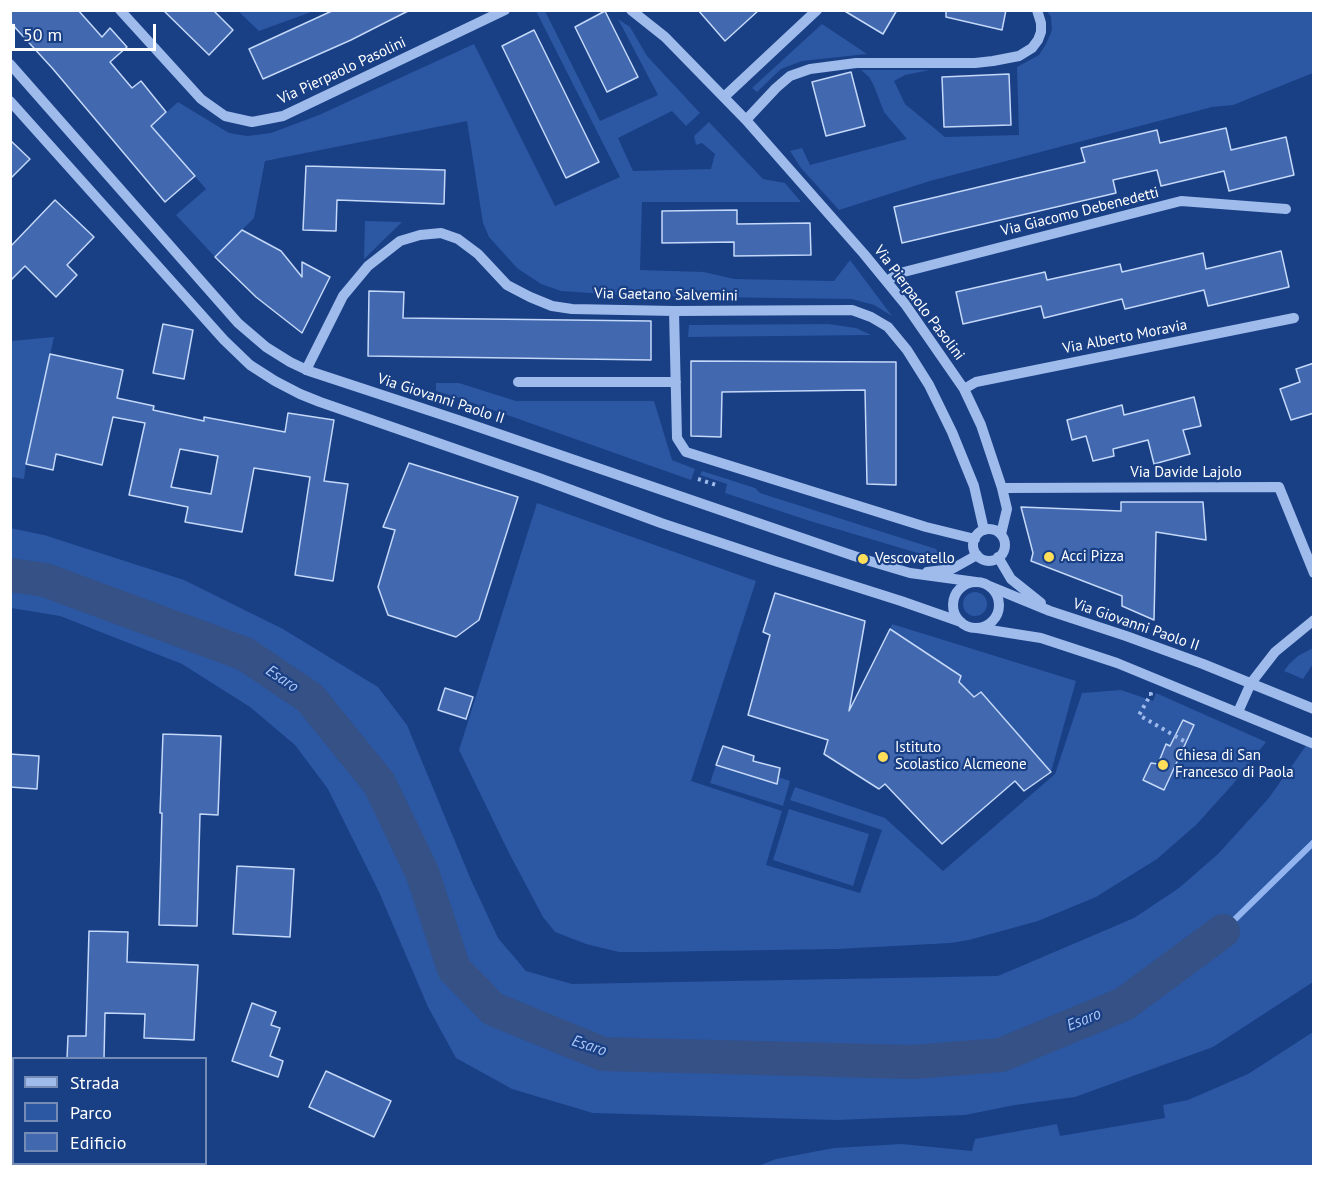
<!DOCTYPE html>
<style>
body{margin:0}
#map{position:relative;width:1324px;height:1177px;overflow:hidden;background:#193f85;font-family:"PT Sans",sans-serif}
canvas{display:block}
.frame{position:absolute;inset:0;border:12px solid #fff;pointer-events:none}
.legend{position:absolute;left:12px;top:1057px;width:195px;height:108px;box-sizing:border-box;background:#193f85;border:2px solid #758cb6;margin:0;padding:8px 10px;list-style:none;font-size:18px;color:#fff}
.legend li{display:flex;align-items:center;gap:12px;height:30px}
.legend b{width:30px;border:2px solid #758cb6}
.scale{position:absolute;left:12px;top:24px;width:144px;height:27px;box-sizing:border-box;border:3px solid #fff;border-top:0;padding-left:8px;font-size:18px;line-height:21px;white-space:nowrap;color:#fff;-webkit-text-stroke:4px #193f85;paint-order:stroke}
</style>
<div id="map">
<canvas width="1324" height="1177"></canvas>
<div class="frame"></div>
<ul class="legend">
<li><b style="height:8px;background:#9fbbec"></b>Strada</li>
<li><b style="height:16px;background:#2c57a3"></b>Parco</li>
<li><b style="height:16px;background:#4269af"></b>Edificio</li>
</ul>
<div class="scale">50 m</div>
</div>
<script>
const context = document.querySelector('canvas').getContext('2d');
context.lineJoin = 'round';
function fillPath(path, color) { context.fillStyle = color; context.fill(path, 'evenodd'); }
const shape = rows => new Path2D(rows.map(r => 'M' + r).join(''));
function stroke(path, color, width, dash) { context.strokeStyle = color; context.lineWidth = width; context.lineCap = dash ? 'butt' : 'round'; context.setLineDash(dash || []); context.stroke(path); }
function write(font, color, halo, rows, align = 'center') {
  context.font = font + ' "PT Sans",sans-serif'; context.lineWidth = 4.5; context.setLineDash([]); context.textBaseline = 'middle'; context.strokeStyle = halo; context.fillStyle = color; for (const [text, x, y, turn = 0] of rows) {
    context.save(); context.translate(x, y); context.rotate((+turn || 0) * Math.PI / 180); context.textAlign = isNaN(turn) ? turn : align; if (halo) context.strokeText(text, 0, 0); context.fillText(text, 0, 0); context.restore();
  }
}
fillPath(shape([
 [238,11,314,11,259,31],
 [536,11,545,11,600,121,658,95,618,19,630,27,647,56,700,113,686,126,672,111,618,138,633,171,711,169,715,154,702,143,696,145,694,136,709,122,763,179,785,183,801,202,642,202,640,270,704,272,734,279,834,281,850,260,892,316,874,305,852,299,635,296,561,291,541,284,517,268,489,237,483,223,467,121,265,161,254,218,215,257,176,215,206,189,151,126,178,102,229,133,247,136,271,133,319,115,474,44,555,206,620,177],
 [1047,11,1313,11,1313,73,1233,105,1212,107,930,181,839,210,801,168,790,151,802,148,810,165,907,139,884,112,874,86,869,77,861,70,930,70,905,75,894,81,905,104,945,137,1019,135,1017,67,1039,55,1046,44,1052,30,1051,17],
 [822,24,867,54,802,61,781,69,757,92,752,88],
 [365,221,402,222,364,259],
 [828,324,856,328,871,335,688,337,689,325],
 [54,337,26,464,24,479,11,477,11,341],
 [436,383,459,383,516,401,654,401,672,460,695,469,691,480,459,398,436,391],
 [702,471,755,488,760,493,936,549,941,560,810,521,725,493,727,484,700,475],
 [537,503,756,581,691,781,782,811,766,865,860,893,882,830,790,800,795,787,885,818,943,871,1055,774,1082,693,1121,690,1153,701,1156,693,1266,742,1234,783,1196,825,1157,859,1096,897,1038,921,969,940,951,943,837,949,647,952,619,952,586,944,555,932,543,917,508,851,459,750],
 [10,528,44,535,184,580,283,629,378,687,407,725,471,880,498,938,526,971,572,984,998,976,1134,918,1179,888,1218,854,1268,799,1313,736,1313,982,1213,1047,1075,1097,1015,1105,965,1115,836,1120,593,1113,512,1089,456,1058,428,1007,379,892,328,789,295,745,250,707,182,664,60,616,11,608],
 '963 604a12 12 0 1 1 24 0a12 12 0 1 1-24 0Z',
 [892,624,1076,681,1051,772,982,692,974,697,959,682,960,676,890,629],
 [1313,648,1313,664,1303,679,1284,671,1289,664,1298,656],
 [716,765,776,784,778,777,790,781,783,806,710,783],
 [789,809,869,834,853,886,773,860],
 [1313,1032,1313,1166,758,1166,776,1159,834,1148,902,1144,972,1151,975,1139,1057,1124,1060,1136,1165,1118,1163,1105,1188,1100,1248,1074]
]), '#2c57a3');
stroke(shape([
 [1223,931,1314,842]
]), '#92b5ef', 6);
stroke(shape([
 [10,575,45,580,245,654,310,698,379,783,422,872,454,969,493,1009,603,1054,913,1062,1001,1055,1124,1004,1223,931]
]), '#355186', 34);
const building = shape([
 [10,10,78,10,102,37,110,28,127,47,110,62,132,88,141,81,166,112,151,126,195,176,165,202,53,69,10,22,10,10],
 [163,10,213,10,233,30,209,55,163,10],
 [334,10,410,10,351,40,263,79,249,49,334,10],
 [698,10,759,10,725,41,698,10],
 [843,10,897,10,883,34,843,10],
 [946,10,1006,10,1002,30,946,17,946,10],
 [605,11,638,77,607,92,575,27,605,11],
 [534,30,599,162,566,178,502,46,534,30],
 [851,72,865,126,826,136,812,82,851,72],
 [1009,74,1011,125,944,127,942,77,1009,74],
 [1226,128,1231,150,1286,137,1294,175,1229,191,1224,171,1161,186,1157,170,1113,180,1116,193,902,243,894,207,1085,162,1081,148,1157,130,1160,143,1226,128],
 [10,140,30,159,10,179,10,140],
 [306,166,445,170,444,204,337,200,336,231,303,230,306,166],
 [55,200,94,237,67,265,77,275,56,297,25,266,10,281,10,247,55,200],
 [737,210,737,224,810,223,811,255,734,256,734,242,662,243,662,211,737,210],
 [242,230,281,251,302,277,302,262,330,277,302,333,256,297,215,257,242,230],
 [1281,251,1289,287,1208,306,1204,290,1125,309,1122,299,1044,318,1041,306,963,324,956,292,1045,272,1047,280,1120,264,1122,272,1203,253,1206,269,1281,251],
 [369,291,404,292,403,318,651,321,651,360,368,356,369,291],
 [163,324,193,330,184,379,153,373,163,324],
 [50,354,123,370,117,398,154,406,153,410,204,421,204,417,285,432,288,413,334,420,324,481,348,484,333,581,295,575,310,477,254,468,242,532,185,522,188,507,129,495,145,423,113,417,102,465,56,454,53,470,26,464,50,354],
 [180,449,218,456,211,494,171,487,180,449],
 [691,361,896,362,896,485,867,484,865,390,722,392,721,437,691,436,691,361],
 [1314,363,1314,413,1291,420,1280,389,1300,382,1296,369,1314,363],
 [1194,397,1201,426,1183,430,1190,454,1154,464,1148,440,1113,449,1114,456,1093,461,1086,436,1072,440,1067,420,1122,405,1124,415,1194,397],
 [409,463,518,497,479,620,456,637,388,615,378,587,395,530,383,527,409,463],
 [1121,502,1203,502,1206,540,1156,532,1154,620,1122,606,1122,596,1031,561,1033,553,1021,507,1121,511,1121,502],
 [775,593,865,621,849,711,890,629,961,676,959,682,974,697,981,692,1051,772,1024,791,1015,781,942,844,885,784,879,789,824,754,828,740,748,715,770,635,763,632,775,593],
 [445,688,473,697,466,719,438,710,445,688],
 [1183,720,1194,725,1164,790,1143,780,1151,763,1158,764,1166,744,1170,746,1183,720],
 [163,734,221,736,218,815,200,814,197,926,159,925,162,813,160,813,163,734],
 [723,746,754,756,753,761,780,768,777,784,716,765,723,746],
 [10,754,39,756,37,789,10,787,10,754],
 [237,866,294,869,290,937,233,934,237,866],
 [89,931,128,932,127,962,198,965,194,1040,144,1038,145,1014,105,1013,104,1059,67,1059,68,1036,86,1036,89,931],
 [252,1003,276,1012,271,1025,280,1028,270,1056,283,1061,278,1077,232,1061,252,1003],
 [326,1071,391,1101,374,1137,309,1107,326,1071]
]);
fillPath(building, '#4269af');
stroke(building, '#c4d8f9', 1.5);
stroke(shape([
 [698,479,719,486],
 [1149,694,1151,694,1139,715,1184,741]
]), '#9fbbec', 4, [3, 4.5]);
stroke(shape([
 [120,10,201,99,225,116,252,122,283,116,505,10],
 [631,10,665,37,746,120,864,254,905,304,964,389,981,425,1002,488,1007,509,1001,534],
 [10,64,238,323,266,347,290,362,309,371,458,420,863,559,910,573,976,582],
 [724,97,817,10],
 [10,101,224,340,250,365,275,381,300,394,320,402,539,478,661,523,775,561,901,601,961,622],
 [746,120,776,88,790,76,810,69,856,63,975,63,993,61,1019,56,1032,48,1038,40,1041,32,1041,23,1037,10],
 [887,282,896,274,1181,201,1286,209],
 [674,311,677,438,686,452,926,527,975,539],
 [306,370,343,296,368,266,400,241,420,235,441,233,458,239,478,254,507,285,530,297,552,306,572,309,674,311,852,310,871,317,888,327,907,350,929,385,952,432,974,486,984,530],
 [518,382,676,382],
 [964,389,976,382,1294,318],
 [1002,488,1279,487,1314,573],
 '973 545a16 16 0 1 1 32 0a16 16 0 1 1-32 0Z',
 [998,557,1011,579,1041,603],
 [927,572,952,569,977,555],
 '953 605a23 23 0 1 1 46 0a23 23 0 1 1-46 0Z',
 [989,586,1050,611,1126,636,1203,664,1314,709],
 [977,628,1041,638,1117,663,1314,744],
 [1238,712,1251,683,1275,652,1314,620]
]), '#9fbbec', 10);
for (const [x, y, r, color] of [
 [1049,557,6,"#ffde5a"],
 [863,559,6,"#ffde5a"],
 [883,757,6,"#ffde5a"],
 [1163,765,6,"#ffde5a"]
]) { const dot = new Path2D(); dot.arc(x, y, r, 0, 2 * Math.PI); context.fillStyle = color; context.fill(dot); stroke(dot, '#193f85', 2); }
write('15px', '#fff', '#193f85', [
 ["Via Pierpaolo Pasolini",342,71,-25],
 ["Via Giacomo Debenedetti",1080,212,-14],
 ["Via Gaetano Salvemini",666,295,1],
 ["Via Pierpaolo Pasolini",919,303,53],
 ["Via Alberto Moravia",1125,337,-11],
 ["Via Giovanni Paolo II",441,399,18],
 ["Via Davide Lajolo",1186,473],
 ["Via Giovanni Paolo II",1136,625,19]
]);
write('15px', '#fff', '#193f85', [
 ["Acci Pizza",1061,557],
 ["Vescovatello",875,559],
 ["Istituto",895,748],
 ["Scolastico Alcmeone",895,765],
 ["Chiesa di San",1175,756],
 ["Francesco di Paola",1175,773]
], 'left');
write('italic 16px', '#abc6f4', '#193f85', [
 ["Esaro",282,679,34],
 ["Esaro",1084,1020,-22],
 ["Esaro",589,1046,18]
]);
</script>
